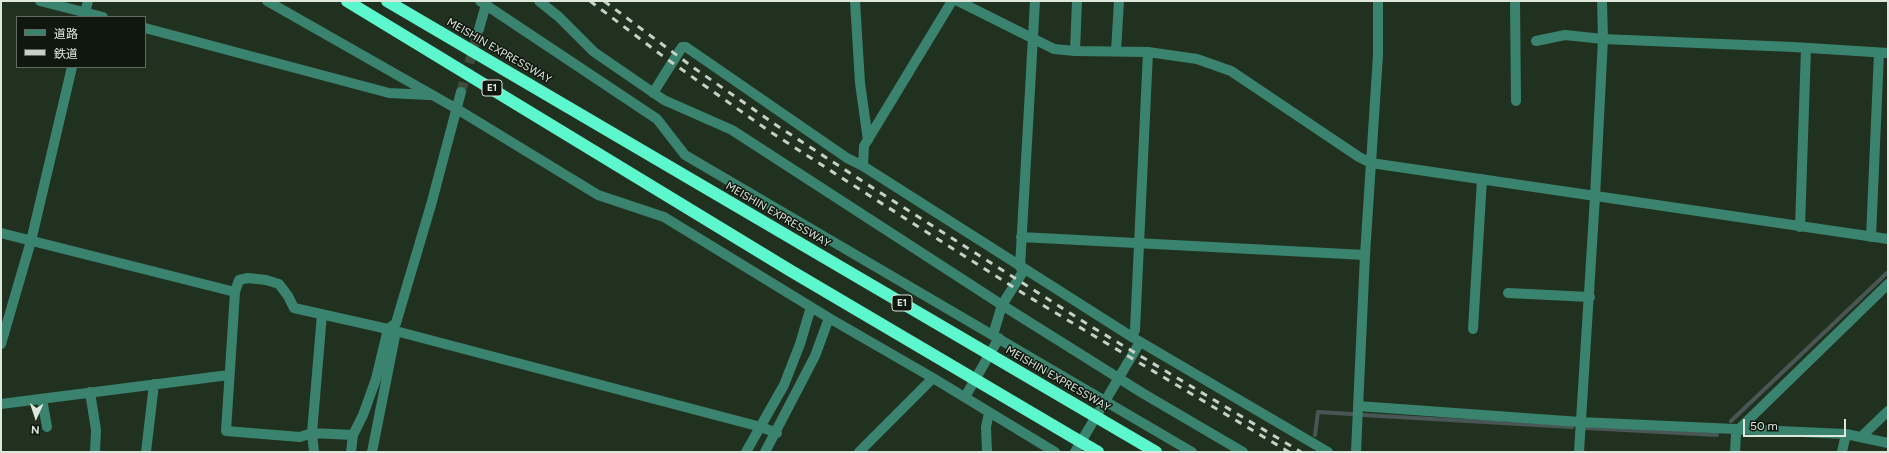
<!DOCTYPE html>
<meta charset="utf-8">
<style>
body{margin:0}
#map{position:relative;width:1889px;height:453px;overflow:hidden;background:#21311f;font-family:Figtree,"Noto Sans JP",sans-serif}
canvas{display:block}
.frame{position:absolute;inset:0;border:2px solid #dde7dc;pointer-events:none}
.legend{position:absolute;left:16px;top:16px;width:130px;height:52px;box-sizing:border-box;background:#10170f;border:1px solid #626a61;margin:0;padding:5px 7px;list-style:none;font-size:12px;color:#dde7dc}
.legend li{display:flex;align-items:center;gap:8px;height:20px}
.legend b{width:20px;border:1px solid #626a61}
.north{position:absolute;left:16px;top:397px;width:40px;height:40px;-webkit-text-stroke:3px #10170f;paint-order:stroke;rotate:183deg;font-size:11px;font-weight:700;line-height:16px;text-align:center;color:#dde7dc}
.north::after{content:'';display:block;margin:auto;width:14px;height:18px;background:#dde7dc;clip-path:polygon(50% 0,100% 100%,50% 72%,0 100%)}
.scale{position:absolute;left:1743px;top:419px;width:103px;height:18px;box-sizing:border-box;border:2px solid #dde7dc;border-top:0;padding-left:5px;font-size:12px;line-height:14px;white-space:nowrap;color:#dde7dc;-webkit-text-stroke:3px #10170f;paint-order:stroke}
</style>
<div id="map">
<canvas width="1889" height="453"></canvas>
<div class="frame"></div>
<ul class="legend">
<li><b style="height:5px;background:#3a836e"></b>道路</li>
<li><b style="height:5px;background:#c7d1c6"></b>鉄道</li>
</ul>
<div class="north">N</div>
<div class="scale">50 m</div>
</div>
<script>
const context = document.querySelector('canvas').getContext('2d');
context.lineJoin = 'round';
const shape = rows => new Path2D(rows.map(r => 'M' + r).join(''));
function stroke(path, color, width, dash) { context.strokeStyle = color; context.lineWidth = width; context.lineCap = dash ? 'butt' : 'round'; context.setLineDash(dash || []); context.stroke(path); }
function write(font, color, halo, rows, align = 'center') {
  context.font = font + ' Figtree,sans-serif'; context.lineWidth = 3; context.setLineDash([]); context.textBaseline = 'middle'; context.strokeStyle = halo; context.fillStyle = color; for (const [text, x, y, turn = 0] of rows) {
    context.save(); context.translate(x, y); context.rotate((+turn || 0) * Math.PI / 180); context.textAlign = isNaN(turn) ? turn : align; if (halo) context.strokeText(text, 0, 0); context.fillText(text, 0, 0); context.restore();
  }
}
stroke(shape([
 [1363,415,1572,427],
 [1731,421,1888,272],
 [1586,428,1717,435],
 [1315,435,1318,412,1352,414]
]), '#485755', 4);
stroke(shape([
 [461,92,479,29]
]), '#3d4c3b', 10, [10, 5]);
stroke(shape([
 [40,1,103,17],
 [267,1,457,109,598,195,664,217,829,318,933,378,1055,452],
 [480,1,657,119,685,155,1192,452],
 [539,1,559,17,594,52,664,100,732,130,1002,305,1144,394,1243,452],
 [855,1,860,83,868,140],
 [952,1,864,146,863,166,1132,337,1328,452],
 [958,1,1054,49,1075,51,1148,52,1197,59,1231,71,1359,157,1371,163,1888,239],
 [1515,1,1516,101],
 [84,17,88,1],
 [145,28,389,93,429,95],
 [479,29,487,1],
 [1536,41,1565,35,1603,39,1793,47,1888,53],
 [1075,51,1077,1],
 [1116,51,1119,1],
 [653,93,682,47,686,47,847,158,863,166],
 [1800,227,1806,48],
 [1,233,235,292,239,280,248,278,266,280,279,284,288,296,294,308,388,329,761,427,777,433],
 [1021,237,1365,255],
 [1871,237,1879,53],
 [1020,267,1035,1],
 [235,292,226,431,300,437,312,433,353,435],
 [1508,293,1590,297],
 [1473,329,1482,179],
 [993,335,1002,305,1024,270],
 [1132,337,1135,330,1148,52],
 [1,344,31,241,72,67],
 [90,392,96,430,95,452],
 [965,397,999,338],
 [42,399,47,427],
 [1,404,229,375],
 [1358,406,1580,422,1846,434,1888,443],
 [1861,437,1888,411],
 [146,452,154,384],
 [314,452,312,433,322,314],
 [351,452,353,435,363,415,376,379,388,329,396,323,431,205,461,92],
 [372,452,396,331],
 [746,452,784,385,800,344,811,307],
 [765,452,815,356,829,318],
 [859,452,933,378],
 [987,452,986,427,989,413],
 [1075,452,1140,342],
 [1356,452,1365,255,1378,55,1378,1],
 [1579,452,1595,197,1603,39,1602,1],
 [1735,452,1736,434,1740,428,1888,284],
 [1842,452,1846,434]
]), '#3a836e', 10);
stroke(shape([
 [590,1,664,57,769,131,870,196,1029,297,1289,452],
 [604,1,694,68,776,125,873,188,1092,327,1301,452]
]), '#c7d1c6', 3, [7, 7]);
stroke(shape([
 [347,1,791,271,1098,452],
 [387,1,1156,452]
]), '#5cf7cc', 12);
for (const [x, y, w] of [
 [492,88,20],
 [902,303,20]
]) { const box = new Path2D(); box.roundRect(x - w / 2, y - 8, w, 16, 3); context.fillStyle = '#10170f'; context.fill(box); stroke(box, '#dde7dc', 1); }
write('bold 10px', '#dde7dc', null, [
 ["E1",492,88],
 ["E1",902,303]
]);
write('11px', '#dde7dc', '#10170f', [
 ["MEISHIN EXPRESSWAY",499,51,30],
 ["MEISHIN EXPRESSWAY",778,215,30],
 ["MEISHIN EXPRESSWAY",1058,379,30]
]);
</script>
